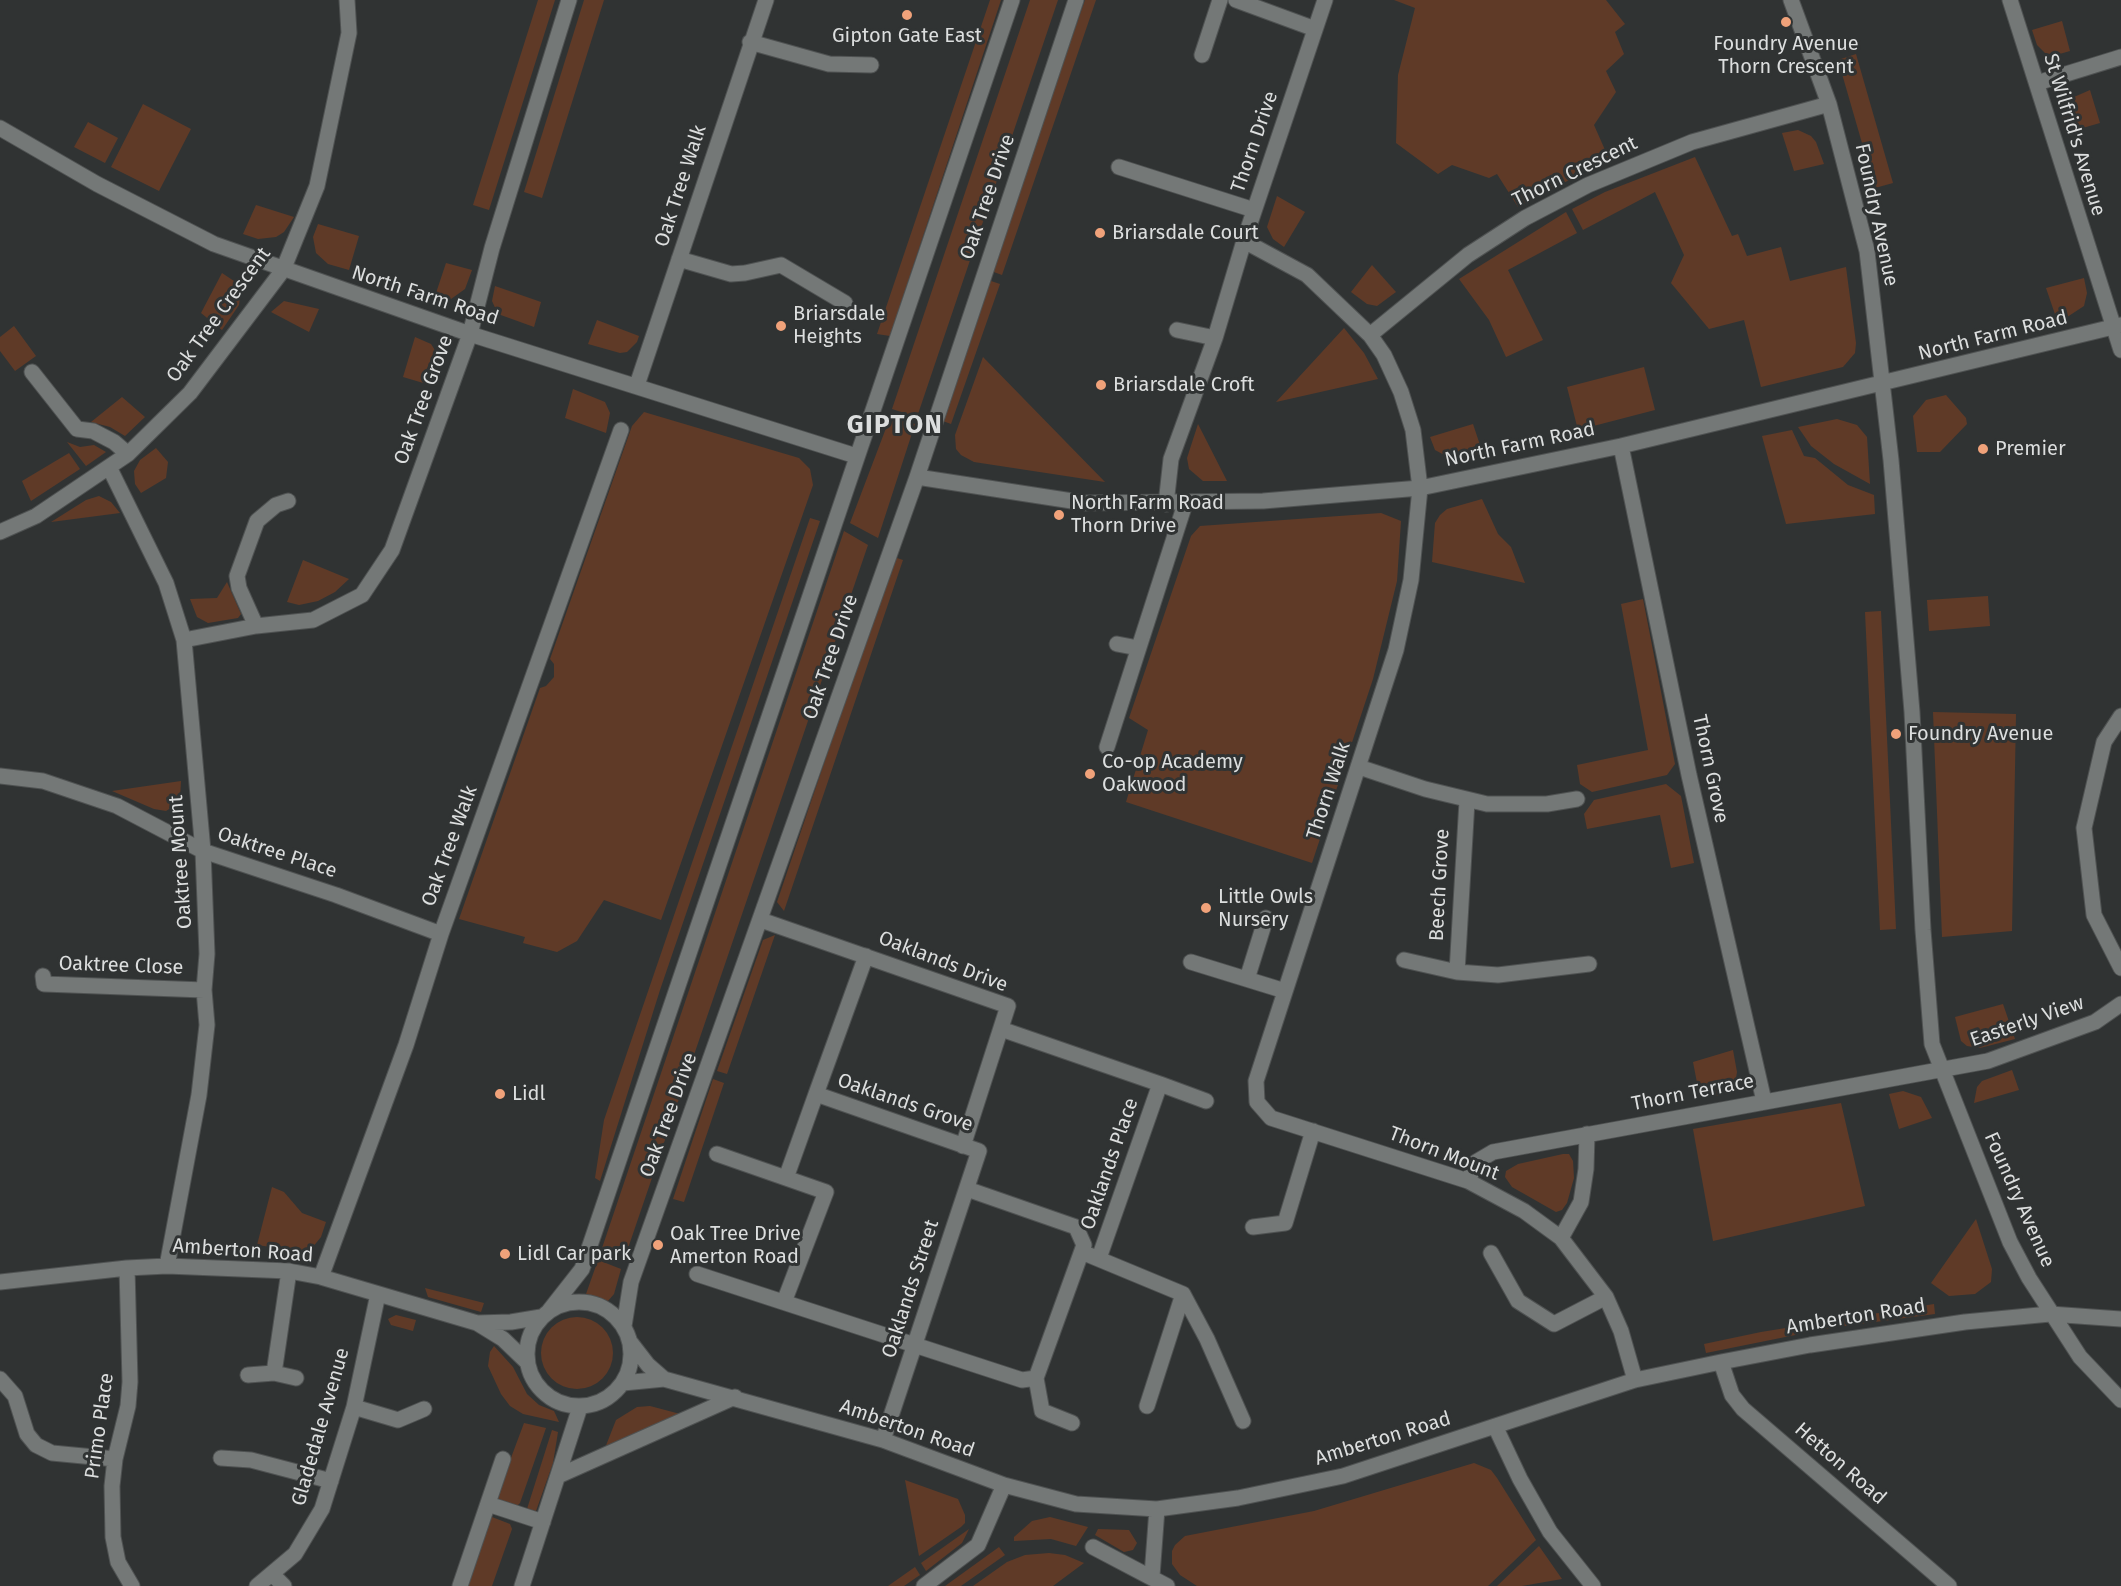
<!DOCTYPE html>
<style>
body{margin:0}
canvas{display:block;background:#303333}
</style>
<canvas width="2121" height="1586"></canvas>
<script>
const context = document.querySelector('canvas').getContext('2d');
context.lineJoin = 'round';
function fillPath(path, color) { context.fillStyle = color; context.fill(path, 'evenodd'); }
const shape = rows => new Path2D(rows.map(r => 'M' + r).join(''));
function stroke(path, color, width, dash) { context.strokeStyle = color; context.lineWidth = width; context.lineCap = dash ? 'butt' : 'round'; context.setLineDash(dash || []); context.stroke(path); }
function write(font, color, halo, rows, align = 'center') {
  context.font = font + ' "Fira Sans",sans-serif'; context.lineWidth = 6; context.setLineDash([]); context.textBaseline = 'middle'; context.strokeStyle = halo; context.fillStyle = color; for (const [text, x, y, turn = 0] of rows) {
    context.save(); context.translate(x, y); context.rotate((+turn || 0) * Math.PI / 180); context.textAlign = isNaN(turn) ? turn : align; if (halo) context.strokeText(text, 0, 0); context.fillText(text, 0, 0); context.restore();
  }
}
fillPath(shape([
 [538,0,555,0,489,210,473,205],
 [584,0,604,0,542,198,524,192],
 [990,0,1001,0,890,336,877,334],
 [1030,0,1058,0,917,417,892,409],
 [1085,0,1096,0,1002,275,991,271],
 [1394,0,1606,0,1625,24,1615,32,1624,54,1606,71,1616,92,1594,125,1609,159,1518,207,1497,174,1489,178,1452,165,1438,174,1396,143,1398,75,1415,8],
 [2062,21,2070,51,2056,55,2045,53,2037,45,2032,30],
 [1856,54,1893,183,1875,188,1838,60],
 [2090,90,2100,123,2065,133,2061,113,2065,101],
 [143,104,191,129,159,191,111,167],
 [88,122,118,138,105,163,74,147],
 [1798,130,1811,136,1816,142,1824,164,1794,171,1782,133],
 [1695,157,1732,236,1738,234,1747,256,1781,247,1790,281,1846,267,1856,343,1855,353,1843,367,1761,387,1744,320,1709,329,1671,283,1684,255,1655,192,1583,230,1572,209,1605,192],
 [1277,196,1305,212,1284,247,1273,239,1267,227],
 [256,205,294,217,284,232,276,237,258,239,243,234],
 [1566,212,1577,233,1508,270,1543,340,1506,357,1489,320,1459,279],
 [318,224,359,236,349,270,328,264,316,253,313,237],
 [446,263,472,270,465,289,451,299,435,296],
 [1372,265,1396,292,1377,306,1367,304,1351,292],
 [222,273,234,281,240,297,239,305,222,330,201,313],
 [2084,278,2087,293,2084,306,2058,323,2046,288],
 [988,280,1000,284,951,424,940,420],
 [495,286,541,302,534,327,498,314,492,301],
 [284,301,319,309,309,332,271,312],
 [597,320,639,336,637,342,627,352,620,353,588,344],
 [14,326,36,356,15,371,0,351,0,337],
 [1344,328,1364,353,1378,379,1276,402],
 [415,337,431,344,438,355,437,368,430,385,403,377],
 [983,357,1105,482,974,462,961,455,956,449,955,435],
 [1644,367,1655,410,1578,430,1567,387],
 [573,389,605,402,610,413,606,433,565,418],
 [1946,395,1966,418,1967,424,1940,452,1917,452,1913,416,1926,400],
 [122,397,145,417,125,436,110,427,91,422],
 [644,412,799,458,810,469,813,485,661,920,604,900,577,941,557,952,523,943,525,937,459,919,540,688,546,686,554,677,554,664,550,659,632,426],
 [891,415,915,424,878,538,850,523],
 [1837,419,1857,425,1867,437,1870,484,1834,464,1811,446,1798,427],
 [1198,424,1227,481,1203,481,1189,469,1187,458],
 [1473,424,1483,454,1450,458,1435,450,1430,437],
 [1792,430,1804,456,1815,458,1848,485,1874,495,1875,514,1786,524,1762,436],
 [67,442,80,447,94,445,106,452,86,466],
 [156,448,168,462,166,478,141,493,135,484,134,471,140,460],
 [69,453,80,469,31,501,22,481],
 [99,496,111,502,120,513,51,522,86,500],
 [1482,499,1498,534,1511,547,1525,583,1432,562,1435,523,1440,515,1447,509],
 [1381,513,1401,521,1397,581,1373,679,1312,863,1126,802,1148,730,1129,718,1191,536,1200,526],
 [810,518,820,521,660,990,600,1181,595,1178,604,1120],
 [844,531,868,545,625,1257,601,1251],
 [894,557,903,560,784,911,777,902],
 [303,560,349,579,335,592,318,601,299,605,287,602],
 [227,582,241,614,238,618,208,623,197,617,190,599,217,598],
 [1988,596,1990,626,1929,631,1927,600],
 [1643,599,1675,764,1667,775,1592,792,1580,784,1577,765,1648,750,1621,604],
 [1881,611,1896,929,1880,930,1865,612],
 [1933,712,2016,714,2012,931,1942,937],
 [181,781,180,799,177,804,166,811,154,809,112,791],
 [1666,784,1681,796,1694,863,1671,868,1660,815,1587,829,1584,814,1594,800],
 [775,935,727,1074,717,1071,763,940],
 [2003,1004,2015,1039,1980,1048,1967,1046,1961,1041,1955,1017],
 [1733,1050,1737,1072,1735,1084,1722,1095,1700,1098,1693,1062],
 [2012,1070,2019,1090,1974,1103,1977,1087,1982,1081],
 [713,1079,724,1083,684,1202,673,1199],
 [1903,1091,1921,1097,1932,1118,1899,1129,1889,1094],
 [1841,1103,1865,1206,1713,1241,1693,1129],
 [1563,1154,1569,1154,1573,1161,1574,1178,1567,1203,1562,1210,1556,1212,1512,1187,1505,1177,1506,1171,1518,1164],
 [272,1187,284,1192,302,1213,326,1222,321,1237,312,1248,298,1251,257,1245],
 [1976,1219,1992,1269,1991,1282,1975,1294,1949,1296,1931,1283],
 [598,1260,621,1269,614,1294,608,1301,586,1294],
 [425,1288,484,1303,481,1312,428,1297],
 [1934,1304,1935,1314,1830,1328,1706,1353,1704,1344,1761,1332],
 [396,1315,416,1320,413,1331,391,1325,388,1319],
 '541 1353a36 36 0 1 1 72 0a36 36 0 1 1-72 0Z',
 [494,1346,513,1367,527,1394,539,1405,554,1411,559,1422,523,1414,510,1406,501,1394,488,1366,490,1352],
 [650,1406,684,1415,605,1448,616,1420,637,1407],
 [524,1423,546,1428,520,1503,516,1507,498,1502,496,1498],
 [552,1430,558,1432,553,1463,536,1511,527,1509],
 [1474,1463,1491,1470,1497,1478,1536,1540,1488,1586,1197,1586,1180,1575,1172,1564,1172,1551,1175,1545,1185,1536,1314,1511],
 [905,1480,958,1499,965,1515,965,1523,961,1527,919,1556],
 [492,1517,510,1524,512,1529,492,1586,467,1586,488,1520],
 [1050,1517,1088,1527,1076,1546,1051,1539,1014,1541,1014,1537,1032,1521],
 [969,1529,962,1543,926,1571,921,1563],
 [1098,1529,1129,1530,1137,1543,1133,1550,1124,1552,1095,1535],
 [1539,1546,1562,1579,1522,1586,1497,1586],
 [999,1547,1005,1555,961,1586,945,1586],
 [1049,1553,1065,1555,1084,1563,1053,1586,973,1586,1007,1562,1025,1555],
 [915,1567,920,1575,904,1586,888,1586]
]), '#5f3a27');
const minor = shape([
 [1236,0,1315,29],
 [1791,0,1829,104,1867,251,1891,460,1912,712,1923,930,1932,1044,2010,1242,2029,1278,2080,1357,2121,1400],
 [2010,0,2121,350],
 [750,42,829,64,871,65],
 [1202,55,1220,0],
 [2037,83,2121,57],
 [0,128,97,184,214,244,470,334,856,456],
 [1119,167,1254,210],
 [1244,241,1307,275,1370,335,1384,355,1401,392,1413,430,1420,488,1411,580,1396,650,1256,1081,1257,1102,1271,1118,1468,1181,1524,1211,1561,1238,1606,1297,1621,1331,1635,1380],
 [679,259,731,274,745,273,781,265,845,303],
 [1177,330,1215,338],
 [1370,335,1468,255,1525,218,1588,185,1692,142,1829,104],
 [32,372,77,429,93,431,114,442,128,454],
 [637,385,766,0],
 [1621,446,1689,775,1764,1101],
 [110,469,166,583,184,640,203,851,207,954,204,990,207,1025,199,1095,167,1266],
 [917,477,1085,503,1263,501,1420,488,1621,446,2121,325],
 [1166,504,1171,459,1215,338,1244,241,1325,0],
 [0,532,36,516,128,454,190,393,283,270,317,186,349,33,347,0],
 [256,626,239,588,237,576,257,521,276,505,288,501],
 [184,640,256,626,313,620,362,595,392,550,470,334,492,248,569,0],
 [1117,644,1138,648],
 [2121,716,2104,742,2084,828,2094,915,2121,968],
 [1107,747,1185,504],
 [1359,767,1425,789,1487,804,1547,804,1577,799],
 [0,776,43,781,117,806,203,851,336,895,441,934],
 [761,920,1008,1006,963,1146],
 [866,956,816,1094,979,1151,883,1440],
 [1404,960,1457,972,1498,975,1589,964],
 [1191,962,1285,991],
 [1457,972,1467,801],
 [43,976,44,984,204,990],
 [1247,979,1266,918],
 [1001,1029,1160,1084,1099,1258],
 [1160,1084,1206,1101],
 [717,1154,826,1192,784,1302],
 [786,1178,816,1094],
 [1468,1181,1476,1162,1493,1152,1988,1061,2095,1022,2121,1004],
 [1253,1227,1285,1223,1313,1131],
 [1561,1238,1581,1202,1586,1169,1587,1134],
 [1491,1253,1518,1301,1554,1324,1606,1297],
 [1089,1255,1183,1294,1207,1339,1243,1421],
 [127,1268,130,1382,128,1406,115,1459,112,1486,113,1537,118,1562,132,1586],
 [697,1274,1022,1380,1036,1378,1084,1245,1076,1227,967,1189],
 [321,1277,406,1045,441,934,621,430],
 [0,1282,127,1268,167,1266,289,1271,321,1277,477,1323,503,1339,527,1362],
 '527 1354a52 52 0 1 1 104 0a52 52 0 1 1-104 0Z',
 [549,1311,582,1269,1012,0],
 [477,1323,511,1322,541,1317],
 [624,1326,631,1282,917,477,1076,0],
 [631,1343,648,1365,664,1379],
 [1721,1362,1732,1395,1743,1409,1949,1586],
 [274,1373,296,1378],
 [248,1375,274,1373,289,1271],
 [1036,1378,1042,1411,1072,1423],
 [0,1379,15,1396,27,1434,36,1445,52,1453,115,1459],
 [623,1383,664,1379,883,1440,1004,1485,1076,1504,1157,1509,1238,1498,1343,1476,1635,1380,1721,1362,1810,1345,1965,1322,2050,1314,2121,1319],
 [1147,1406,1183,1294],
 [354,1407,398,1420,424,1409],
 [1495,1426,1520,1479,1550,1532,1593,1586],
 [221,1458,251,1460,331,1481],
 [558,1476,735,1397],
 [488,1504,543,1522],
 [1093,1547,1167,1586],
 [273,1575,284,1586],
 [1152,1576,1157,1509],
 [257,1586,295,1554,322,1509,354,1407,378,1294],
 [460,1586,503,1459],
 [522,1586,580,1407],
 [924,1586,978,1545,1004,1485]
]);
stroke(minor, '#4f5252', 17);
stroke(minor, '#747877', 15);
for (const [x, y, r, color] of [
 [907,15,6,"#f0a27a"],
 [1786,22,6,"#f0a27a"],
 [1100,233,6,"#f0a27a"],
 [781,326,6,"#f0a27a"],
 [1101,385,6,"#f0a27a"],
 [1983,449,6,"#f0a27a"],
 [1059,515,6,"#f0a27a"],
 [1896,734,6,"#f0a27a"],
 [1090,774,6,"#f0a27a"],
 [1206,908,6,"#f0a27a"],
 [500,1094,6,"#f0a27a"],
 [658,1245,6,"#f0a27a"],
 [505,1254,6,"#f0a27a"]
]) { const dot = new Path2D(); dot.arc(x, y, r, 0, 2 * Math.PI); context.fillStyle = color; context.fill(dot); stroke(dot, '#303333', 2); }
write('20px', '#dcdede', '#303333', [
 ["Gipton Gate East",907,36,"center"],
 ["Foundry Avenue",1786,44,"center"],
 ["Thorn Crescent",1786,67,"center"],
 ["Briarsdale Court",1112,233],
 ["Briarsdale",793,314],
 ["Heights",793,337],
 ["Briarsdale Croft",1113,385],
 ["Premier",1995,449],
 ["North Farm Road",1071,503],
 ["Thorn Drive",1071,526],
 ["Foundry Avenue",1908,734],
 ["Co-op Academy",1102,762],
 ["Oakwood",1102,785],
 ["Little Owls",1218,897],
 ["Nursery",1218,920],
 ["Lidl",512,1094],
 ["Oak Tree Drive",670,1234],
 ["Amerton Road",670,1257],
 ["Lidl Car park",517,1254]
], 'left');
write('20px', '#dcdede', '#303333', [
 ["St Wilfrid's Avenue",2074,135,73],
 ["Thorn Drive",1255,142,-71],
 ["Thorn Crescent",1575,172,-26],
 ["Oak Tree Walk",681,186,-72],
 ["Oak Tree Drive",988,197,-71],
 ["Foundry Avenue",1876,215,78],
 ["North Farm Road",425,296,18],
 ["Oak Tree Crescent",219,315,-54],
 ["North Farm Road",1993,336,-14],
 ["Oak Tree Grove",424,400,-70],
 ["North Farm Road",1520,445,-12],
 ["Oak Tree Drive",831,657,-71],
 ["Thorn Grove",1710,769,78],
 ["Thorn Walk",1329,791,-72],
 ["Oak Tree Walk",450,846,-70],
 ["Oaktree Place",277,853,18],
 ["Oaktree Mount",181,862,-94],
 ["Beech Grove",1440,885,-87],
 ["Oaklands Drive",943,962,21],
 ["Oaktree Close",121,966,2],
 ["Easterly View",2027,1022,-19],
 ["Thorn Terrace",1693,1093,-11],
 ["Oaklands Grove",905,1103,19],
 ["Oak Tree Drive",669,1115,-70],
 ["Thorn Mount",1444,1154,21],
 ["Oaklands Place",1110,1164,-71],
 ["Foundry Avenue",2019,1200,66],
 ["Amberton Road",243,1251,4],
 ["Oaklands Street",911,1289,-72],
 ["Amberton Road",1856,1317,-9],
 ["Primo Place",100,1426,-82],
 ["Gladedale Avenue",321,1427,-74],
 ["Amberton Road",907,1429,19],
 ["Amberton Road",1383,1439,-17],
 ["Hetton Road",1840,1464,41]
]);
context.letterSpacing = '1.5px';
write('bold 26px', '#dcdede', '#303333', [
 ["GIPTON",895,426]
]);
context.letterSpacing = '0px';
</script>
